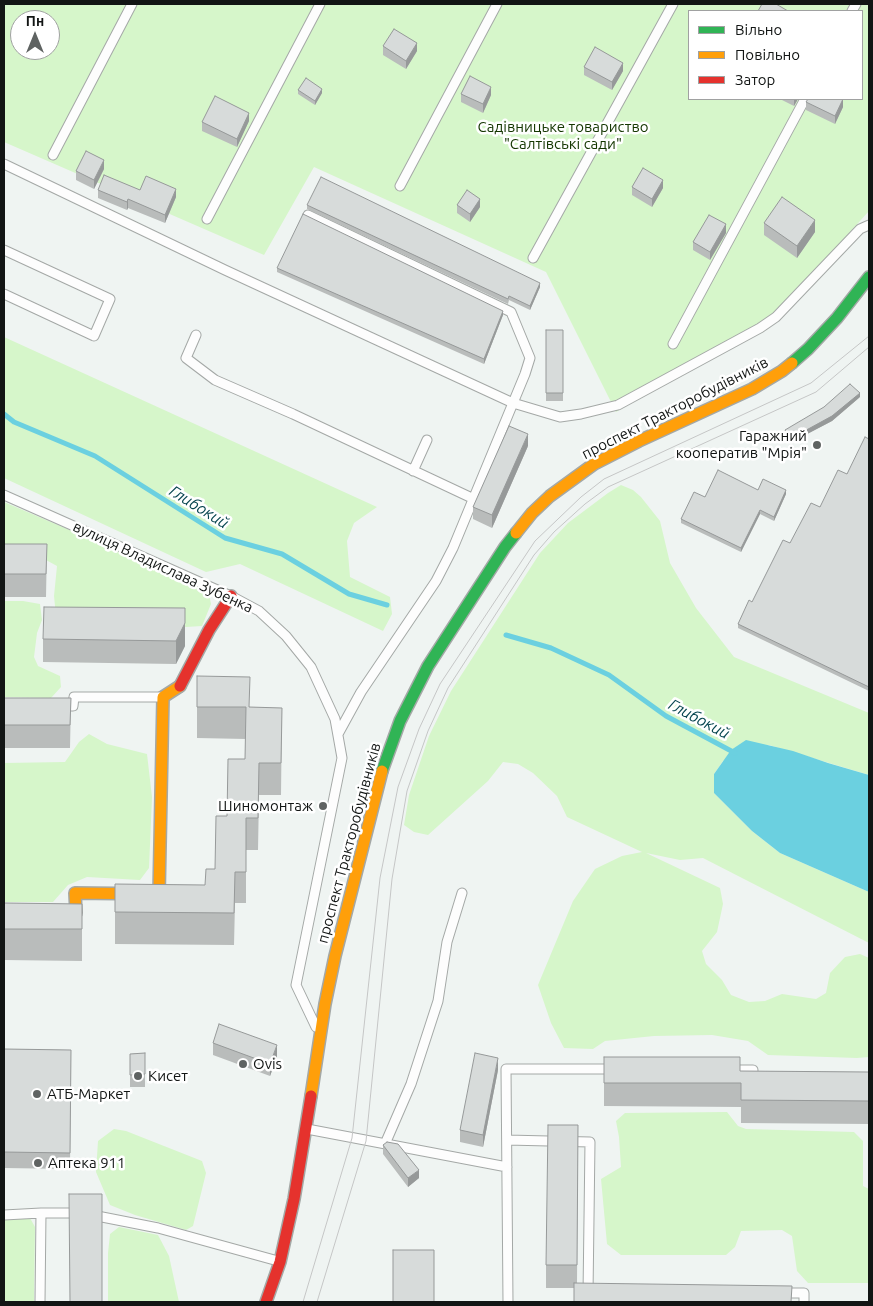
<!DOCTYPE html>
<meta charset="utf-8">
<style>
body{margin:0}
#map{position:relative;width:873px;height:1306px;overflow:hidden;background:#eff4f2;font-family:Ubuntu,sans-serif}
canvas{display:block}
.frame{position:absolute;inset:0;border:5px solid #121514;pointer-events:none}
.legend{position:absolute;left:688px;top:10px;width:175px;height:90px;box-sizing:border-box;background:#fff;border:1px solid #a0a1a1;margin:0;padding:6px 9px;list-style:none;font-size:15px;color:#121514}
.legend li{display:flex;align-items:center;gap:10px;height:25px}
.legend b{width:25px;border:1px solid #a0a1a1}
.north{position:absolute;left:10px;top:10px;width:50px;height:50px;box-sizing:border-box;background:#fff;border:1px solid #a0a1a1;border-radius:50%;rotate:0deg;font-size:14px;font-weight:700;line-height:20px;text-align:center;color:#121514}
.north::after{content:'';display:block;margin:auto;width:18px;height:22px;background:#5f6362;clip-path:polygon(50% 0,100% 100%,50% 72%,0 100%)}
</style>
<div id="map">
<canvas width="873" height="1306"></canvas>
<div class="frame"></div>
<ul class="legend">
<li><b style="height:6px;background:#30b455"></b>Вільно</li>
<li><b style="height:6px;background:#ff9f0a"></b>Повільно</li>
<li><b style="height:6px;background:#e5322d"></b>Затор</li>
</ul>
<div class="north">Пн</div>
</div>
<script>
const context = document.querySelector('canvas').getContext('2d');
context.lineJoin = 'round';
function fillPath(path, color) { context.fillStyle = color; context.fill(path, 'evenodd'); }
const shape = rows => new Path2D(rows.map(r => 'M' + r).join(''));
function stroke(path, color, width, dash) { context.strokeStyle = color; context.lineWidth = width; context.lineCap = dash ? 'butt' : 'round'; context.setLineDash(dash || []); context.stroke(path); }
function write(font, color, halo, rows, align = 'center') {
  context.font = font + ' Ubuntu,sans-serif'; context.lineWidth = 5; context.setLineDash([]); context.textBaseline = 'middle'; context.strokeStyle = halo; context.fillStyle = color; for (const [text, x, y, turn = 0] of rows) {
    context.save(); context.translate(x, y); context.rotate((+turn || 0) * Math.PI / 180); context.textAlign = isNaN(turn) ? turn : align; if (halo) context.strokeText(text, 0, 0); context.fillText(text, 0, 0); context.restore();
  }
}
fillPath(shape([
 [4,4,869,4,869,211,778,312,616,412,546,272,314,167,264,255,4,142],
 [689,11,862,11,862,99,689,99],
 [20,20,50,20,50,50,20,50],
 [4,337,377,507,354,523,347,541,350,577,390,597,392,614,383,631,240,564,206,572,4,478],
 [621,485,633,490,641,497,660,521,670,563,696,608,734,657,869,713,869,775,769,745,723,761,714,774,714,793,752,831,780,853,869,892,869,943,703,858,680,860,646,853,720,888,723,904,717,932,702,951,706,964,722,980,731,995,749,1002,765,1001,782,994,816,999,826,993,830,973,845,957,860,954,869,958,869,1057,857,1058,768,1055,748,1041,712,1035,654,1036,605,1041,593,1049,564,1048,551,1023,538,985,573,901,595,869,622,856,642,852,567,817,557,796,533,773,518,764,503,762,488,781,428,835,414,832,404,825,409,795,429,736,451,691,540,553,568,523,608,493],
 [4,502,208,589,211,604,202,626,186,627,123,623,56,616,54,596,57,566,46,560,4,560],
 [4,601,23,601,40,604,42,620,37,633,34,657,38,666,60,676,61,687,51,698,4,697],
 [89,734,107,744,147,754,152,797,149,868,140,880,87,877,68,885,53,902,4,902,4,763,65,762,79,742],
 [727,1112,738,1126,746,1129,854,1132,863,1141,863,1186,869,1189,869,1283,808,1283,797,1271,792,1236,782,1230,741,1231,735,1247,726,1255,621,1255,607,1244,601,1179,621,1167,619,1137,616,1121,625,1113],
 [114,1129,126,1131,202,1161,206,1173,193,1226,186,1230,135,1215,110,1205,96,1172,98,1141],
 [30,1218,35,1227,34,1302,4,1302,4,1219],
 [119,1227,158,1235,169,1256,179,1302,108,1302,108,1253,110,1234]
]), '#d6f6ca');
fillPath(shape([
 [746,740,793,751,828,763,869,775,869,892,780,853,752,831,714,793,714,774,731,750]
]), '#6bd0e0');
stroke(shape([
 [4,414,14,422,95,456,225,538,282,554,349,594,387,605],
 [506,635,551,648,609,675,666,716,735,753]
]), '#6bd0e0', 5);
const lane = shape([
 [852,11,856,4],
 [53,155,132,4],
 [4,164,225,270,513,403,453,548,436,581,361,692,338,734],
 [400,186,497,4],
 [308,215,511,312,530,358,525,374,513,403,560,417,581,414,618,405,760,328,776,317,860,229,869,225],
 [207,219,320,4],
 [4,250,110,299,94,336,4,294],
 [533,258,673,4],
 [196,335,186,358,215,380,293,414,474,499],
 [673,344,805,99],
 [413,471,427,440],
 [4,495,231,596,259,611,286,636,311,667,335,719,342,758,296,985,316,1027],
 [60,706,73,706,74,697,160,697],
 [728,1070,753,1070,752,1082],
 [307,1129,507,1167],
 [507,1140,590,1142,588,1294],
 [385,1144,411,1084,438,1001,447,942,462,893],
 [4,1215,41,1213],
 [92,1215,158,1228,278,1261],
 [781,1293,804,1293,804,1302],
 [40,1302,41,1213,79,1213],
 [508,1302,506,1069,615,1069]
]);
const fast = shape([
 [792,363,808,349,837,318,869,277],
 [382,771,400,721,428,666,505,547,516,533]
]);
const slow = shape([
 [516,533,532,513,550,496,594,464,639,441,752,389,782,371,792,363],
 [4,912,76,913,75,893,159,894,163,697,180,686],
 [311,1096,325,1004,335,956,382,771]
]);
const jam = shape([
 [180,686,209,630,231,596],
 [266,1302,280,1262,294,1199,311,1096]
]);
stroke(lane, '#a4a8a6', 11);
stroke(fast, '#a4a8a6', 14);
stroke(slow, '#a4a8a6', 14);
stroke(jam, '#a4a8a6', 14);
stroke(lane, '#fdfdfd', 9);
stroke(fast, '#30b455', 11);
stroke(slow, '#ff9f0a', 11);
stroke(jam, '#e5322d', 11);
stroke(shape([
 [303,1302,352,1138,380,878,398,787,419,729,440,684,535,541,581,497,604,479,811,383,869,336],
 [317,1302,366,1141,392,879,407,791,428,731,448,688,534,555,554,532,585,504,608,487,816,392,869,347]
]), '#c5c6c6', 1);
fillPath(shape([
 [383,46,417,51,406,69,383,55],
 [584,67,623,71,612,90,584,75],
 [298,90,322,93,315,105,298,94],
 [461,94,491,95,483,113,461,102],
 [780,99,798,99,794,106],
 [806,102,843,107,835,124,806,110],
 [249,121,237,147,202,131,202,122],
 [104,169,94,189,76,180,76,171],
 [632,187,663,188,652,207,632,195],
 [98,190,140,190,176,197,165,223,128,208,127,210,98,198],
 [307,205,540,287,530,310,509,300,508,304,307,209],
 [457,205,480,207,470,222,457,213],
 [764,223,815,232,797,258,764,235],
 [726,233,710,260,693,250,693,242],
 [277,268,503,315,484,364,277,272],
 [546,330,563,330,563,401,546,401],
 [860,397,832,421,790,443,785,434,785,430],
 [869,439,869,691,738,628,738,624,790,543,847,474],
 [528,446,492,528,473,519,473,507],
 [758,490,786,494,774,521,760,514,741,552,681,523,681,519,705,497],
 [4,544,47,544,46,597,4,597],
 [185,608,185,646,176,664,43,662,43,639],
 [197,676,250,707,282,708,281,795,259,795,258,850,246,850,246,903,235,903,234,945,115,944,115,884,205,885,215,869,227,816,245,759,246,739,197,738],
 [4,698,71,698,70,748,4,748],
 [4,903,82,904,82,961,4,960],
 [213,1043,277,1057,270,1076,213,1055],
 [4,1049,71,1050,70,1169,4,1168],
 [145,1053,145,1087,130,1087,130,1054],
 [604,1057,740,1071,869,1072,869,1124,741,1123,741,1107,604,1106],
 [498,1070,483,1147,460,1142,460,1130],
 [578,1125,577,1283,574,1288,546,1288,546,1265],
 [383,1145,419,1178,408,1187,383,1154]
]), '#b9bcbb');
fillPath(shape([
 [417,43,417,51,406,69,406,61],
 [623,63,623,71,612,90,612,82],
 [491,87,491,95,483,113,483,104],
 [322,89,322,93,315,105,315,101],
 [794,99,798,99,794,106],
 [843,99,843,107,835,124,835,116],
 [249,113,249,121,237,147,237,139],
 [104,160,104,169,94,189,94,180],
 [663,180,663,188,652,207,652,199],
 [176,189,176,197,165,223,165,215],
 [128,199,128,208,127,210,127,202],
 [480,199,480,207,470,222,470,214],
 [815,220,815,232,797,258,797,246],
 [726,224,726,233,710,260,710,252],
 [540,283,540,287,530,310,530,306],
 [503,311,503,315,484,364,484,359],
 [860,393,860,397,832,421,790,443,790,439],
 [528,434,528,446,492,528,492,515],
 [786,490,786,494,774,521,774,517],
 [760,510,760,514,741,552,741,548],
 [185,608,185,646,176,664,176,641],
 [277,1045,277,1057,270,1076,270,1064],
 [498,1058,498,1070,483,1147,483,1135],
 [419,1170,419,1178,408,1187,408,1178]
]), '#969999');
const building = shape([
 [762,4,776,4,788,11,758,11,762,4],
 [394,29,417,43,406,61,383,46,394,29],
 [595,47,623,63,612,82,584,67,595,47],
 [470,76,491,87,483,104,461,94,470,76],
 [306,78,322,89,315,101,298,90,306,78],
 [215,96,249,113,237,139,202,122,215,96],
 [808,99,843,99,835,116,806,102,808,99],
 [86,151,104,160,94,180,76,171,86,151],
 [643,168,663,180,652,199,632,187,643,168],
 [104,175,140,190,146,176,176,189,165,215,128,199,127,202,98,190,104,175],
 [321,177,540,283,530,306,509,296,508,299,307,205,321,177],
 [467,190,480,199,470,214,457,205,467,190],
 [782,197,815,220,797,246,764,223,782,197],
 [303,214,503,311,484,359,277,268,303,214],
 [709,215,726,224,710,252,693,242,709,215],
 [546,330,563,330,563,393,546,393,546,330],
 [850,384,860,393,832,416,790,439,785,430,824,407,850,384],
 [509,426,528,434,492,515,473,507,509,426],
 [865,437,869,439,869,687,738,624,749,600,752,602,783,540,790,543,811,503,820,507,838,470,847,474,865,437],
 [718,470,758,490,763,479,786,490,774,517,760,510,741,548,681,519,694,492,705,497,718,470],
 [4,544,47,544,46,574,4,574,4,544],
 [44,607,185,608,185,623,176,641,43,639,44,607],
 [197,676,250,677,249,707,282,708,281,763,259,763,258,818,246,818,246,872,235,872,234,913,115,912,115,884,205,885,206,869,215,869,216,816,227,816,228,759,245,759,246,707,197,707,197,676],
 [4,698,71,698,70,725,4,725,4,698],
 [4,903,82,904,82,929,4,929,4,903],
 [219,1024,277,1045,270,1064,213,1043,219,1024],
 [4,1049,71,1050,70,1153,4,1152,4,1049],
 [145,1053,145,1074,130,1075,130,1054,145,1053],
 [475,1053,498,1058,483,1135,460,1130,475,1053],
 [604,1057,740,1057,740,1071,869,1072,869,1101,741,1100,741,1083,604,1083,604,1057],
 [548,1125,578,1125,577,1265,546,1265,548,1125],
 [387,1142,398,1144,419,1170,408,1178,383,1145,387,1142],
 [69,1194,102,1194,102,1302,70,1302,69,1194],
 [393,1250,434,1250,434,1302,393,1302,393,1250],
 [574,1283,792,1286,791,1302,574,1302,574,1283]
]);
fillPath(building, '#d7dbda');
stroke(building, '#969999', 1);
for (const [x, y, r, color] of [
 [817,445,5,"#5f6362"],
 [323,806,5,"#5f6362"],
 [243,1064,5,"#5f6362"],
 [138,1076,5,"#5f6362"],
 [37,1094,5,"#5f6362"],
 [38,1163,5,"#5f6362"]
]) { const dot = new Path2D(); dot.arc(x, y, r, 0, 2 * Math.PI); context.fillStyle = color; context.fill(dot); stroke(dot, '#fff', 2); }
write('15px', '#143600', '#fff', [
 ["Садівницьке товариство",563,127],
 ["\"Салтівські сади\"",563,144]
]);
write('15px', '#121514', '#fff', [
 ["проспект Тракторобудівників",675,408,-27],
 ["вулиця Владислава Зубенка",163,567,25],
 ["проспект Тракторобудівників",349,843,-75]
]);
write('15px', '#121514', '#fff', [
 ["Гаражний",807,436,"right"],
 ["кооператив \"Мрія\"",807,453,"right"],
 ["Шиномонтаж",313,806,"right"],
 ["Ovis",253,1064],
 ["Кисет",148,1076],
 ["АТБ-Маркет",47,1094],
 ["Аптека 911",48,1163]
], 'left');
write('italic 16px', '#084650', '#fff', [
 ["Глибокий",199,507,32],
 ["Глибокий",699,719,28]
]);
</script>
